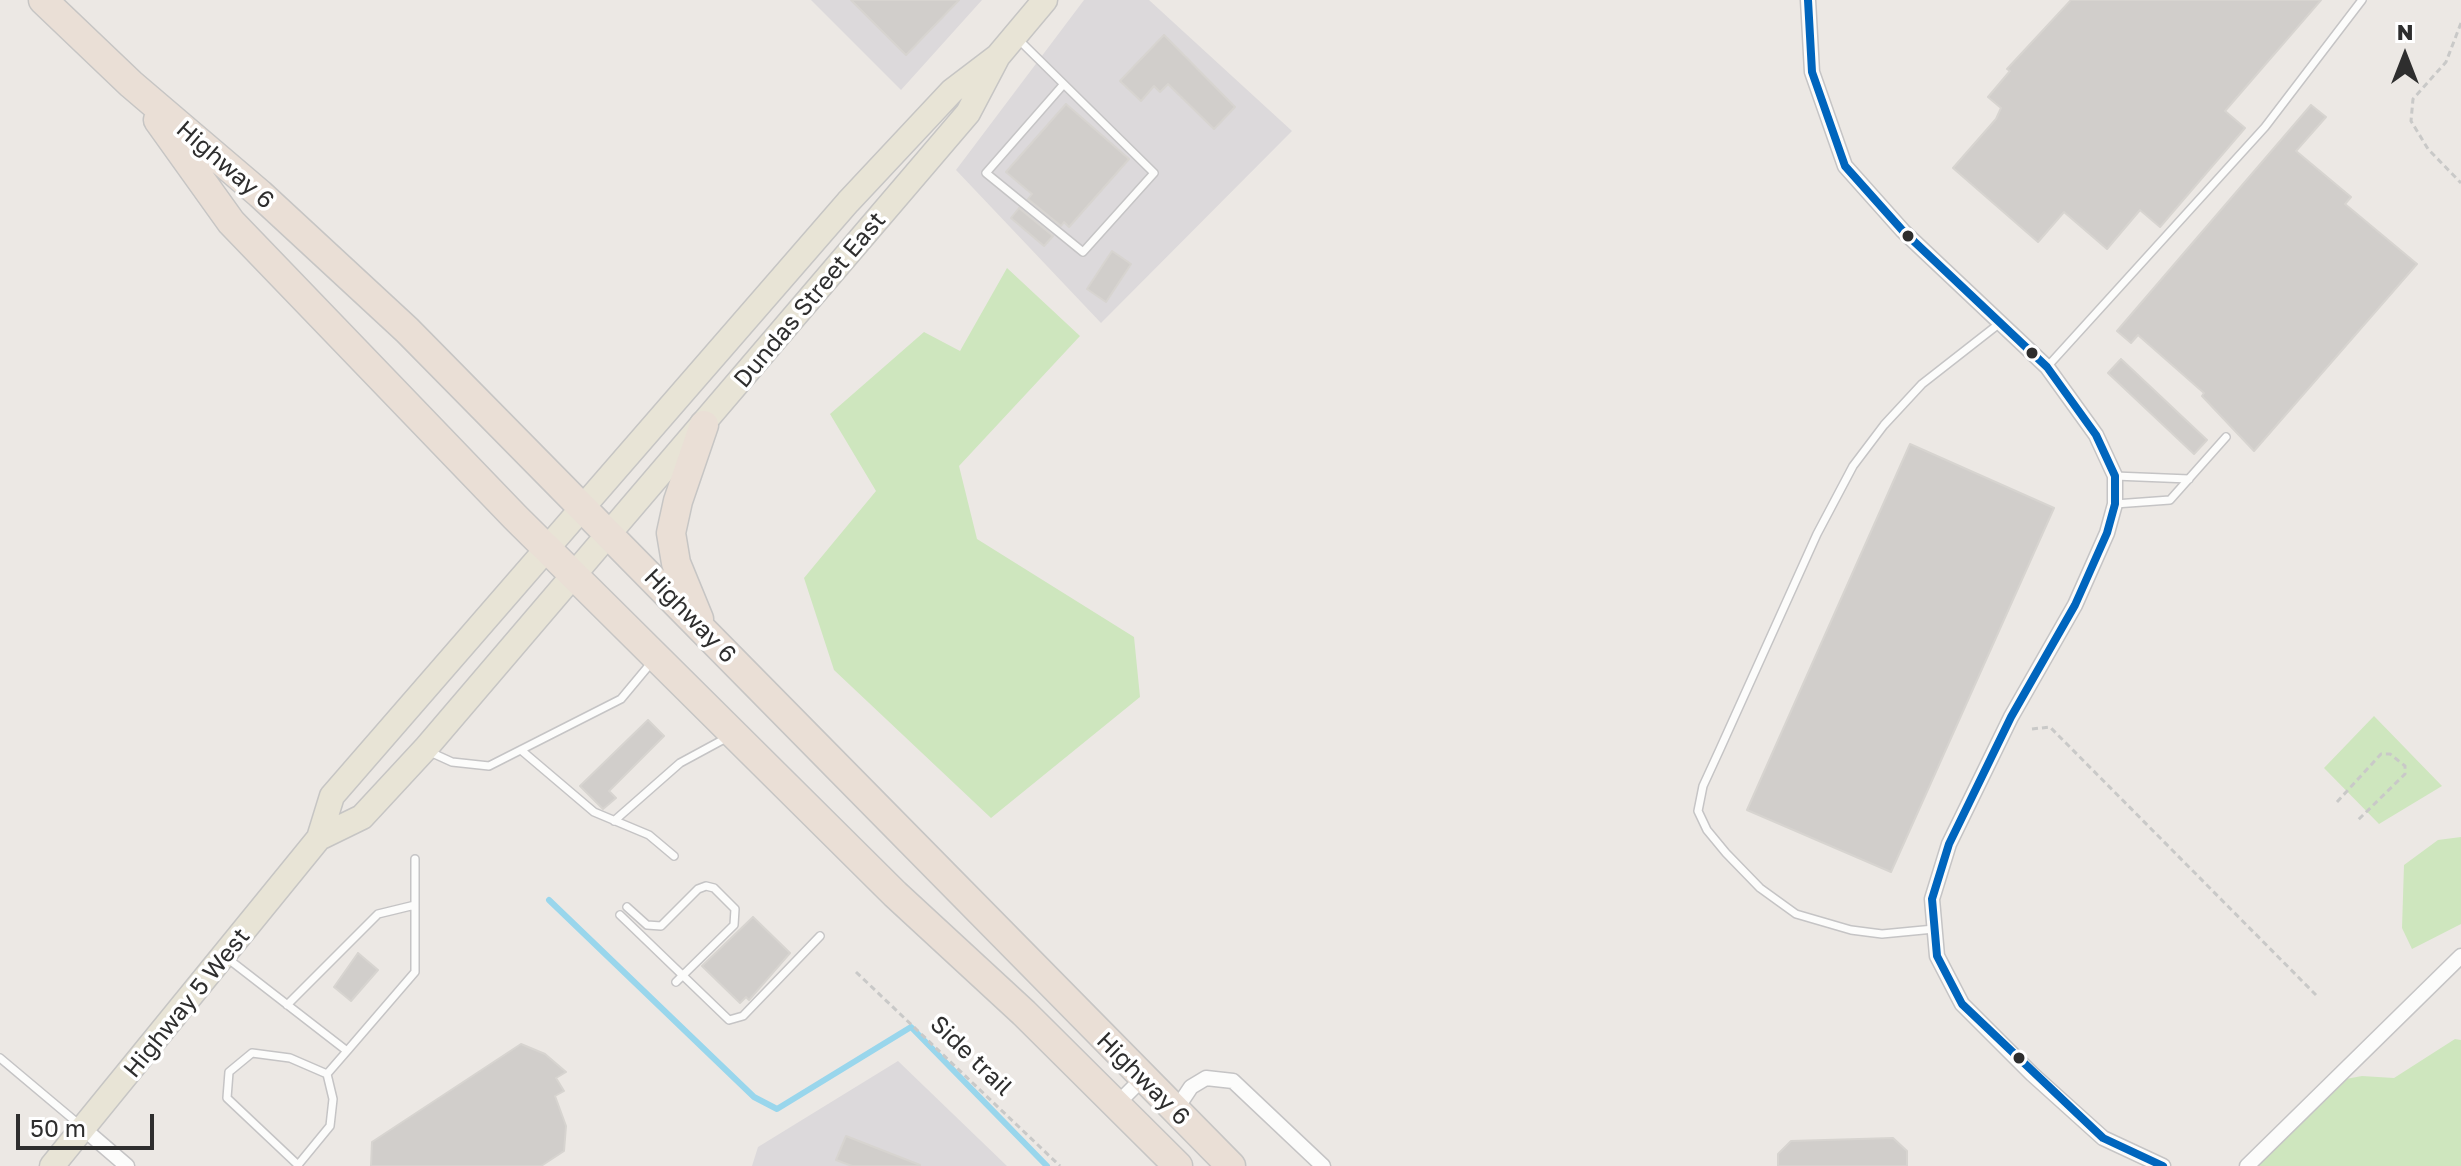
<!DOCTYPE html>
<style>
body{margin:0}
#map{position:relative;width:2461px;height:1166px;overflow:hidden;background:#ece8e4;font-family:"Golos Text",sans-serif}
canvas{display:block}
.north{position:absolute;left:2365px;top:16px;width:80px;height:80px;-webkit-text-stroke:6px #fff;paint-order:stroke;rotate:0deg;font-size:22px;font-weight:700;line-height:32px;text-align:center;color:#2e2e2e}
.north::after{content:'';display:block;margin:auto;width:28px;height:36px;background:#2e2e2e;clip-path:polygon(50% 0,100% 100%,50% 72%,0 100%)}
.scale{position:absolute;left:16px;top:1114px;width:138px;height:36px;box-sizing:border-box;border:4px solid #2e2e2e;border-top:0;padding-left:10px;font-size:24px;line-height:28px;white-space:nowrap;color:#2e2e2e;-webkit-text-stroke:6px #fff;paint-order:stroke}
</style>
<div id="map">
<canvas width="2461" height="1166"></canvas>
<div class="north">N</div>
<div class="scale">50 m</div>
</div>
<script>
const context = document.querySelector('canvas').getContext('2d');
context.lineJoin = 'round';
function fillPath(path, color) { context.fillStyle = color; context.fill(path, 'evenodd'); }
const shape = rows => new Path2D(rows.map(r => 'M' + r).join(''));
function stroke(path, color, width, dash) { context.strokeStyle = color; context.lineWidth = width; context.lineCap = dash ? 'butt' : 'round'; context.setLineDash(dash || []); context.stroke(path); }
function write(font, color, halo, rows, align = 'center') {
  context.font = font + ' "Golos Text",sans-serif'; context.lineWidth = 7; context.setLineDash([]); context.textBaseline = 'middle'; context.strokeStyle = halo; context.fillStyle = color; for (const [text, x, y, turn = 0] of rows) {
    context.save(); context.translate(x, y); context.rotate((+turn || 0) * Math.PI / 180); context.textAlign = isNaN(turn) ? turn : align; if (halo) context.strokeText(text, 0, 0); context.fillText(text, 0, 0); context.restore();
  }
}
fillPath(shape([
 [811,0,982,0,901,90],
 [1084,0,1149,0,1292,131,1101,323,956,170],
 [898,1061,1007,1166,752,1166,758,1147]
]), '#dcd9db');
fillPath(shape([
 [1007,268,1080,336,959,466,977,539,1134,637,1140,697,991,818,834,670,804,578,876,491,830,414,924,332,960,351],
 [2374,716,2442,786,2379,824,2324,768],
 [2461,837,2461,924,2412,949,2402,928,2404,865,2438,840],
 [2455,1039,2461,1040,2461,1166,2255,1166,2335,1081,2362,1076,2394,1078]
]), '#cee6be');
stroke(shape([
 [549,900,754,1097,777,1109,911,1027,1047,1166]
]), '#99d6ec', 6);
const building = shape([
 [851,0,959,0,906,55,851,0],
 [2071,0,2321,0,2225,111,2245,128,2160,227,2140,210,2107,249,2064,212,2038,242,1953,168,1996,119,2001,108,1988,97,2010,71,2007,69,2071,0],
 [1164,35,1235,107,1214,129,1168,84,1160,92,1154,86,1141,101,1120,81,1164,35],
 [1066,104,1129,159,1069,227,1064,222,1061,226,1028,199,1032,194,1006,172,1066,104],
 [2311,105,2326,117,2296,151,2351,197,2345,204,2417,264,2254,451,2202,396,2204,393,2138,335,2131,343,2117,331,2311,105],
 [1019,208,1053,236,1044,246,1011,218,1019,208],
 [1112,251,1131,264,1106,302,1087,289,1112,251],
 [2121,359,2207,440,2194,454,2108,373,2121,359],
 [1910,444,2054,508,1891,872,1747,810,1910,444],
 [648,720,664,736,609,791,616,798,603,809,580,786,648,720],
 [753,917,790,953,749,1000,746,997,740,1003,702,966,753,917],
 [358,953,378,970,351,1001,334,987,358,953],
 [521,1044,545,1054,566,1072,556,1078,564,1091,555,1096,566,1126,564,1151,541,1166,371,1166,372,1142,521,1044],
 [846,1136,920,1165,920,1166,852,1166,836,1160,846,1136],
 [1893,1138,1907,1151,1907,1166,1778,1166,1778,1154,1791,1141,1893,1138]
]);
fillPath(building, '#d1cecb');
stroke(building, '#d7d4d0', 2);
const lane = shape([
 [1019,40,1154,173,1083,252,986,173,1063,85],
 [2047,367,2265,127,2362,0],
 [2115,476,2189,479],
 [2115,504,2170,500,2226,437],
 [521,750,594,812,649,835,674,856],
 [430,752,452,762,489,766,621,699,651,663],
 [614,821,680,763,728,737],
 [627,907,647,925,661,926,698,889,706,886,714,888,735,909,734,925,676,982],
 [620,915,729,1020,743,1016,820,936],
 [1934,929,1882,934,1851,930,1796,914,1760,888,1726,853,1707,830,1698,811,1703,786,1720,749,1817,534,1853,466,1884,425,1922,384,2000,323],
 [227,958,347,1051,415,972,415,859],
 [287,1005,378,914,415,905],
 [0,1058,81,1126],
 [327,1074,290,1058,252,1053,229,1072,227,1098,298,1165,330,1126,333,1099,327,1074,347,1051]
]);
const street = shape([
 [1808,0,1812,72,1845,166,1903,231,2047,367,2096,435,2115,476,2115,504,2107,533,2075,605,2011,717,1949,844,1932,899,1937,956,1962,1004,2032,1074,2103,1138,2163,1166],
 [1116,1105,1142,1079],
 [1175,1111,1191,1087,1206,1078,1233,1081,1323,1166],
 [84,1129,127,1166],
 [2247,1166,2461,956]
]);
const primary = shape([
 [319,838,362,817,425,749,968,113,998,56,1045,0],
 [52,1166,319,838,332,796,848,202,952,91,998,56]
]);
const highway = shape([
 [43,0,131,84,260,194,407,330,1231,1166],
 [158,120,231,222,515,517,895,894,1024,1013,1178,1166],
 [699,619,676,563,671,533,678,501,704,425]
]);
stroke(lane, '#c5c4c5', 10);
stroke(street, '#c5c4c5', 17);
stroke(primary, '#c6c5c4', 27);
stroke(highway, '#c6c5c4', 31);
stroke(shape([
 [2461,23,2446,62,2413,99,2411,121,2428,149,2461,183],
 [2032,729,2050,727,2316,995],
 [2337,802,2381,754,2390,754,2405,766,2405,774,2357,821],
 [856,972,1060,1166]
]), '#c9c9c8', 3, [6, 4]);
stroke(lane, '#fcfcfb', 7);
stroke(street, '#fcfcfb', 14);
stroke(primary, '#e8e4d6', 24);
stroke(highway, '#eadfd6', 28);
stroke(shape([
 [1808,0,1812,72,1845,166,1903,231,2047,367,2096,435,2115,476,2115,504,2107,533,2075,605,2011,717,1949,844,1932,899,1937,956,1962,1004,2103,1138,2163,1166]
]), '#0065bd', 8);
for (const [x, y, r, color] of [
 [1908,236,7,"#2e2e2e"],
 [2032,353,7,"#2e2e2e"],
 [2019,1058,7,"#2e2e2e"]
]) { const dot = new Path2D(); dot.arc(x, y, r, 0, 2 * Math.PI); context.fillStyle = color; context.fill(dot); stroke(dot, '#fff', 3); }
write('24px', '#2e2e2e', '#fff', [
 ["Highway 6",225,165,41],
 ["Dundas Street East",810,300,-50],
 ["Highway 6",690,616,46],
 ["Highway 5 West",187,1003,-51],
 ["Side trail",971,1056,44],
 ["Highway 6",1143,1079,45]
]);
</script>
